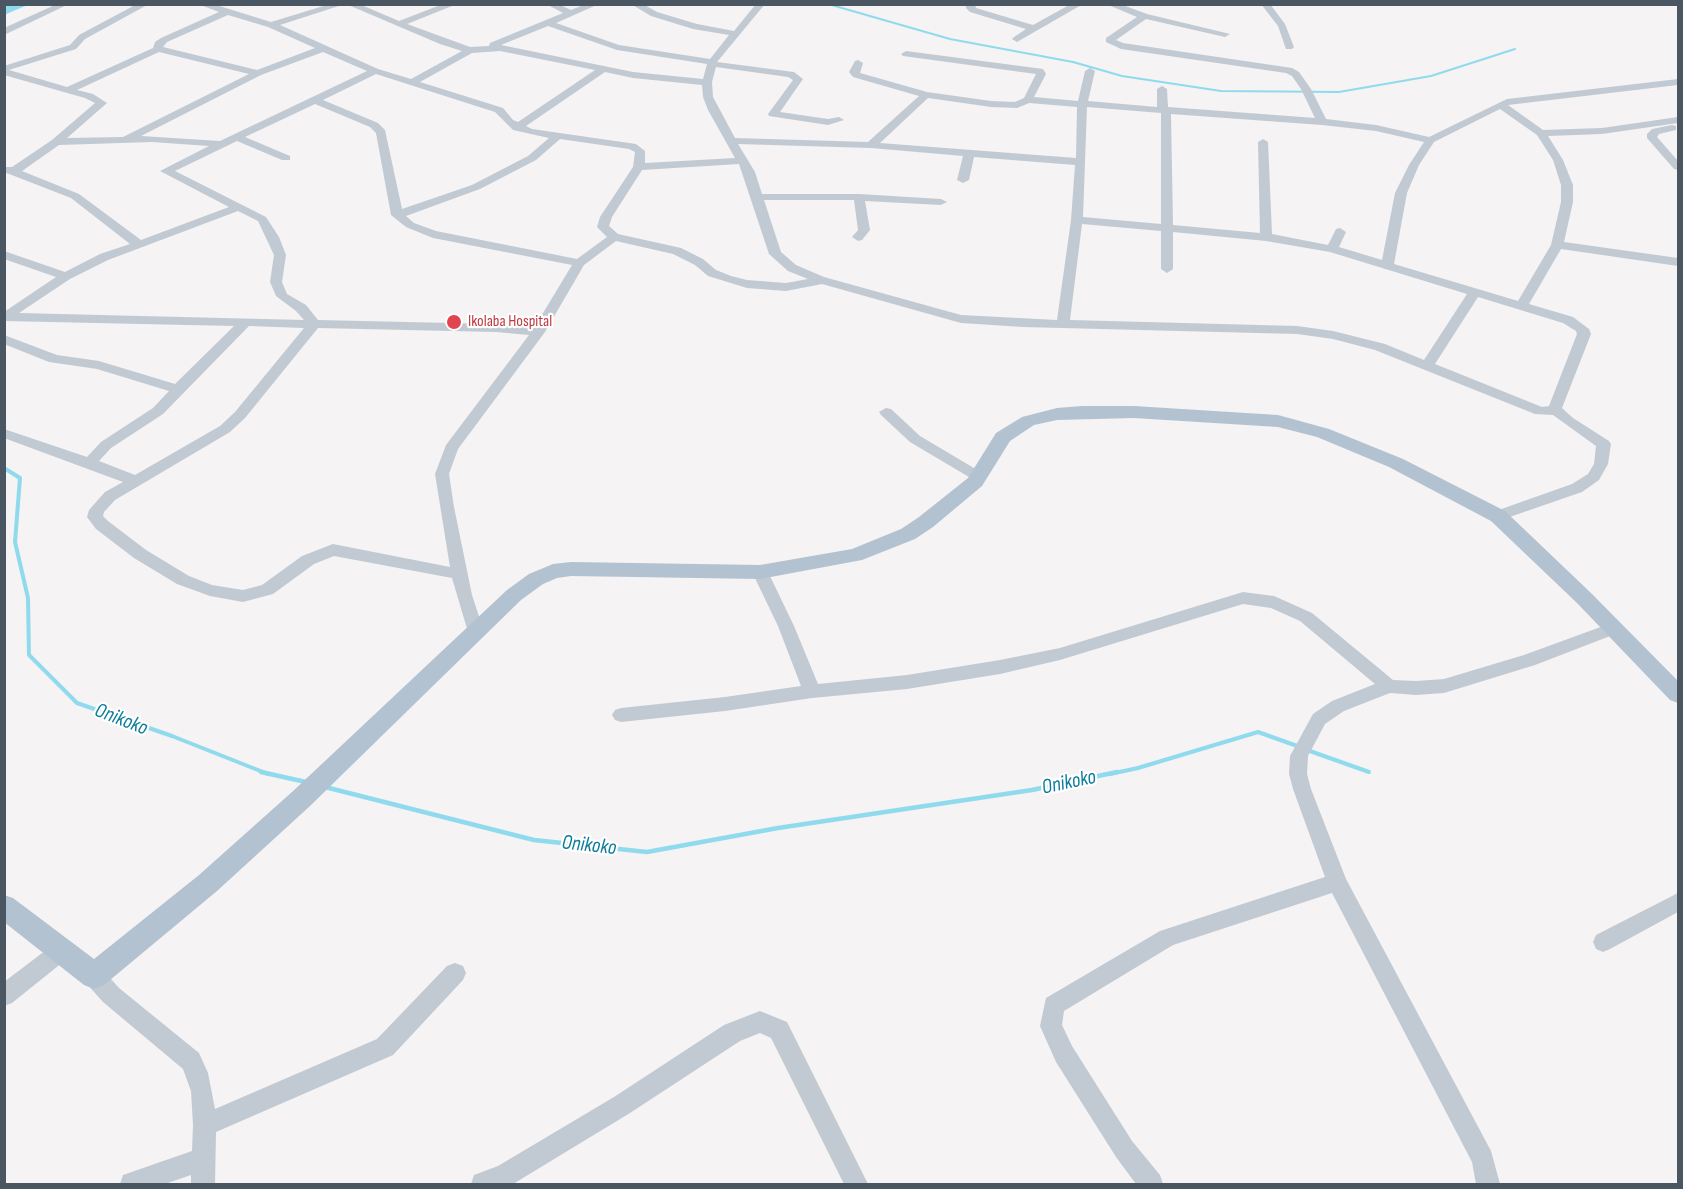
<!DOCTYPE html>
<style>
body{margin:0}
#map{position:relative;width:1683px;height:1189px;overflow:hidden;background:#f5f3f3;font-family:"Sofia Sans Condensed",sans-serif}
canvas{display:block}
.frame{position:absolute;inset:0;border:6px solid #4a5661;pointer-events:none}
</style>
<div id="map">
<canvas width="1683" height="1189"></canvas>
<div class="frame"></div>
</div>
<script>
const context = document.querySelector('canvas').getContext('2d');
context.lineJoin = 'round';
const shape = rows => new Path2D(rows.map(r => 'M' + r).join(''));
function stroke(path, color, width, dash) { context.strokeStyle = color; context.lineWidth = width; context.lineCap = dash ? 'butt' : 'round'; context.setLineDash(dash || []); context.stroke(path); }
function fillPath(path, color) { context.fillStyle = color; context.fill(path, 'evenodd'); }
function write(font, color, halo, rows, align = 'center') {
  context.font = font + ' "Sofia Sans Condensed",sans-serif'; context.lineWidth = 4.5; context.setLineDash([]); context.textBaseline = 'middle'; context.strokeStyle = halo; context.fillStyle = color; for (const [text, x, y, turn = 0] of rows) {
    context.save(); context.translate(x, y); context.rotate((+turn || 0) * Math.PI / 180); context.textAlign = isNaN(turn) ? turn : align; if (halo) context.strokeText(text, 0, 0); context.fillText(text, 0, 0); context.restore();
  }
}
stroke(shape([
 [828,4,950,39,1073,62,1122,76,1221,91,1339,92,1431,76,1515,49]
]), '#90daee', 2);
stroke(shape([
 [4,468,20,478,15,542,28,598,29,655,77,703,172,736,268,774],
 [1307,750,1369,772],
 [1110,774,1138,768,1258,732,1300,747]
]), '#90daee', 4);
stroke(shape([
 [261,772,306,782],
 [325,787,534,840,647,852,778,828,1032,790,1117,772]
]), '#90daee', 4.5);
fillPath(shape([
 [10,4,30,4,4,15,4,6,10,4]
]), '#90daee');
fillPath(shape([
 [57,4,69,4,4,35,4,28,57,4],
 [137,4,149,4,85,39,76,49,9,70,67,87,153,48,155,42,161,38,219,12,198,4,213,4,271,22,330,4,345,4,280,25,378,69,411,79,462,51,440,44,346,4,359,4,399,21,443,4,457,4,407,24,470,47,489,46,490,43,563,13,546,4,558,4,571,10,586,4,599,4,556,23,619,45,710,59,729,35,693,29,651,16,631,4,643,4,657,12,697,24,734,31,756,4,765,4,717,62,794,72,803,79,780,112,828,119,839,117,844,120,828,125,769,116,768,114,793,80,788,77,716,67,712,82,713,97,735,138,868,142,919,96,853,77,849,72,855,61,858,60,863,63,860,73,927,92,991,101,1015,102,1024,98,1036,74,903,56,901,54,906,51,1043,69,1046,74,1034,97,1078,101,1085,71,1090,68,1095,71,1088,101,1157,107,1157,89,1162,86,1167,89,1168,107,1315,118,1301,89,1292,76,1286,73,1121,49,1106,42,1106,38,1137,17,1106,4,1120,4,1147,14,1230,34,1225,37,1146,19,1116,40,1123,43,1292,68,1299,72,1311,89,1326,119,1376,125,1429,137,1507,99,1678,79,1678,85,1508,105,1543,130,1602,128,1678,117,1678,123,1602,134,1548,136,1563,160,1573,185,1573,202,1564,242,1678,258,1678,266,1561,249,1529,304,1573,317,1589,329,1591,334,1562,408,1573,418,1609,441,1611,444,1608,464,1599,480,1582,492,1498,521,1493,520,1490,516,1493,512,1572,484,1588,474,1594,464,1596,446,1553,415,1535,414,1375,350,1333,339,1297,334,1023,327,961,323,822,284,786,291,747,288,708,276,695,265,673,254,616,241,584,265,545,332,458,449,449,474,454,507,472,595,484,632,482,636,476,638,470,636,468,632,452,578,334,556,314,564,273,594,243,602,210,596,177,584,134,558,96,529,87,517,89,510,105,492,123,482,4,438,4,429,87,457,101,442,153,408,169,391,97,369,49,362,4,344,4,335,57,355,99,361,175,384,234,326,4,321,4,312,56,277,4,259,4,251,65,272,100,254,130,244,71,198,4,172,4,167,12,167,52,140,95,103,85,98,4,75,4,66,70,45,79,35,137,4],
 [228,15,268,27,315,48,257,70,163,47,167,42,228,15],
 [548,26,617,50,707,64,703,79,633,72,501,45,548,26],
 [500,51,595,70,518,122,513,120,503,108,420,82,472,53,500,51],
 [159,52,249,74,123,137,67,138,107,103,93,94,77,90,159,52],
 [323,52,367,71,220,141,141,136,261,75,323,52],
 [605,72,633,78,702,85,703,97,708,110,735,158,645,163,645,151,636,144,532,129,526,126,605,72],
 [376,74,495,112,513,130,549,138,528,156,472,185,402,209,385,130,378,123,323,100,376,74],
 [928,98,991,107,1017,108,1029,103,1077,107,1076,158,880,143,928,98],
 [315,104,370,127,376,133,391,215,406,227,433,238,572,265,534,328,496,324,318,320,306,305,287,294,282,282,286,255,279,237,266,217,175,171,237,141,282,160,290,160,290,156,245,137,315,104],
 [1087,107,1161,113,1161,224,1083,217,1087,107],
 [1500,109,1537,135,1553,160,1561,185,1561,202,1551,245,1518,301,1394,264,1407,193,1419,165,1434,142,1500,109],
 [1171,114,1322,125,1376,131,1424,142,1409,165,1395,193,1382,260,1339,247,1346,232,1340,228,1336,229,1328,245,1272,234,1268,142,1263,139,1258,142,1260,233,1173,225,1171,114],
 [560,139,629,149,635,152,633,167,600,217,597,227,607,237,577,259,436,231,414,223,406,216,480,189,536,160,560,139],
 [152,142,209,146,160,171,229,207,141,240,79,194,22,171,59,145,152,142],
 [738,144,871,148,963,156,957,180,963,183,969,180,974,157,1075,165,1071,220,1057,320,961,315,824,277,796,265,781,252,764,200,854,200,858,230,852,237,858,241,862,240,870,230,865,201,941,205,947,202,941,199,859,194,762,194,755,172,738,144],
 [739,164,769,254,788,271,808,279,786,283,747,280,731,276,716,270,703,259,681,248,618,234,609,226,612,217,642,170,739,164],
 [238,211,258,221,274,255,270,282,276,296,296,311,304,320,19,313,70,279,108,260,238,211],
 [1082,224,1161,231,1161,269,1167,273,1173,269,1173,232,1266,241,1330,252,1467,294,1424,360,1385,344,1333,331,1297,326,1070,320,1082,224],
 [1478,297,1563,323,1576,331,1577,334,1549,406,1542,407,1435,364,1478,297],
 [249,326,304,328,235,412,220,426,135,475,99,461,111,448,163,414,249,326],
 [318,328,496,332,529,335,446,445,435,474,450,567,333,544,302,556,262,585,243,590,212,585,189,576,146,550,108,521,103,516,104,512,115,500,230,432,245,418,318,328],
 [966,4,975,4,976,8,1033,25,1071,4,1083,4,1017,42,1012,39,1014,37,1026,29,970,12,966,8,966,4],
 [1261,4,1270,4,1285,24,1294,47,1292,49,1286,49,1278,26,1261,4],
 [1672,125,1676,126,1676,130,1659,134,1657,137,1678,161,1678,170,1674,169,1647,138,1647,134,1652,129,1672,125],
 [886,408,891,409,920,436,984,474,986,477,984,480,974,480,910,442,881,415,879,412,886,408],
 [760,566,766,568,768,572,794,626,818,684,907,675,1000,660,1060,648,1243,592,1274,596,1312,613,1393,680,1416,681,1444,679,1524,655,1606,625,1612,623,1618,625,1620,629,1618,633,1535,665,1444,693,1416,695,1390,693,1344,711,1325,724,1308,756,1307,774,1311,789,1346,879,1491,1151,1500,1184,1476,1184,1472,1162,1332,893,1173,945,1064,1011,1062,1025,1072,1046,1132,1141,1160,1175,1163,1184,1136,1184,1116,1157,1056,1062,1040,1026,1046,998,1160,931,1325,877,1293,789,1289,774,1290,756,1313,714,1332,701,1375,684,1300,621,1271,608,1243,604,1060,660,1000,674,907,689,812,698,725,711,621,722,615,720,612,715,615,710,621,708,725,697,801,686,778,626,752,572,754,568,760,566],
 [1678,893,1678,912,1610,949,1603,952,1596,949,1593,942,1596,935,1678,893],
 [61,941,68,944,72,951,68,958,12,1003,4,1006,4,982,54,944,61,941],
 [455,963,463,966,466,973,463,980,393,1055,216,1132,215,1184,191,1184,191,1175,165,1184,120,1184,123,1175,192,1151,193,1125,191,1091,183,1069,103,1002,86,983,83,976,86,969,94,966,102,969,119,988,199,1053,208,1073,215,1109,377,1039,447,966,455,963],
 [760,1011,787,1022,868,1184,844,1184,771,1038,760,1033,740,1041,630,1113,513,1184,471,1184,474,1175,498,1166,614,1097,724,1025,760,1011]
]), '#c1cad2');
fillPath(shape([
 [1082,406,1134,406,1278,415,1329,429,1403,459,1505,511,1591,593,1678,681,1678,703,1670,700,1577,603,1491,521,1389,467,1317,437,1278,427,1134,418,1057,420,1034,425,1010,441,982,486,933,527,915,539,862,560,760,579,571,576,557,578,543,584,521,600,310,806,217,891,104,985,94,989,84,985,4,922,4,895,13,898,94,959,199,875,292,792,507,590,529,574,553,564,571,562,760,565,852,549,901,529,919,517,968,478,996,433,1022,417,1057,408,1082,406]
]), '#b3c2d1');
for (const [x, y, r, color] of [
 [454,322,8,"#e0444e"]
]) { const dot = new Path2D(); dot.arc(x, y, r, 0, 2 * Math.PI); context.fillStyle = color; context.fill(dot); stroke(dot, '#fff', 2); }
write('16px', '#be3a42', '#fff', [
 ["Ikolaba Hospital",468,322]
], 'left');
write('italic 21px', '#0c7c9b', '#fff', [
 ["Onikoko",121,720,21],
 ["Onikoko",1069,783,-12],
 ["Onikoko",589,846,6]
]);
</script>
